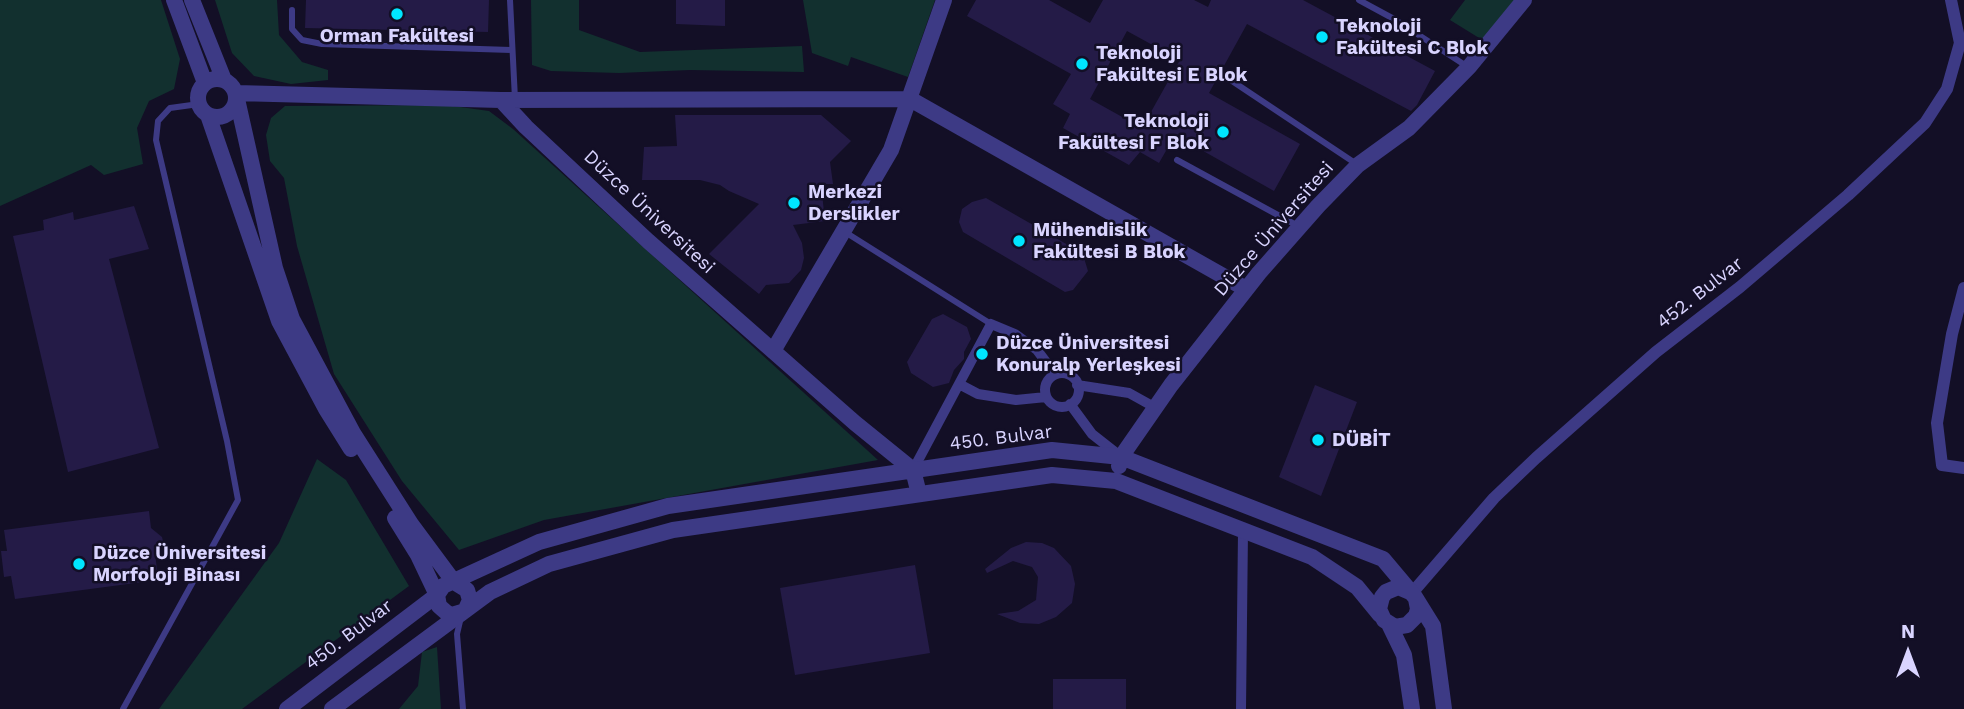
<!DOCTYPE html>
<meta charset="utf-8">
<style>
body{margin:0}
#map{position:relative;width:1964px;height:709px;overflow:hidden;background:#130f26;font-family:"Work Sans",sans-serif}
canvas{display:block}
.north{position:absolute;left:1873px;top:618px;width:70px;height:70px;-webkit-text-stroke:5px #130f26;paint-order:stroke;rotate:0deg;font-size:19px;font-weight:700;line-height:28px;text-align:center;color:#d9d4ff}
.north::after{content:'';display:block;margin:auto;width:24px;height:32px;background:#d9d4ff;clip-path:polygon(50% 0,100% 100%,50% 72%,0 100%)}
</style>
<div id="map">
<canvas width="1964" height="709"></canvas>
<div class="north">N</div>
</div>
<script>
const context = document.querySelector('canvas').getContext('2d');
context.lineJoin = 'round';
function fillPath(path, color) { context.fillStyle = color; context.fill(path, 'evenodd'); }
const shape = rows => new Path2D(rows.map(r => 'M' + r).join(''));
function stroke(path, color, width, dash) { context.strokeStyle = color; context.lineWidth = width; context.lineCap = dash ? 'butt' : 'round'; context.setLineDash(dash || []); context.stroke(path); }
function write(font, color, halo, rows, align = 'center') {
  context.font = font + ' "Work Sans",sans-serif'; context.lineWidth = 5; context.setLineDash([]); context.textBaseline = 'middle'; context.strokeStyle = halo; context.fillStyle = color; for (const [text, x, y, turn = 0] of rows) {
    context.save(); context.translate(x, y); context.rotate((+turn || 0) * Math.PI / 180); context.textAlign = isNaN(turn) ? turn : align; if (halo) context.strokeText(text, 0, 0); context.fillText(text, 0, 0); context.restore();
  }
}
fillPath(shape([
 [0,0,161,0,180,59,174,89,149,101,137,128,143,164,104,175,91,165,0,206],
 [215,0,277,0,279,35,302,62,328,70,328,80,291,84,254,76,232,53],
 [531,0,579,0,579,30,640,52,802,46,804,72,690,70,619,73,551,71,532,65],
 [803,0,935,0,908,77,851,57,848,66,812,53],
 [1465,0,1517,0,1484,41,1450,20],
 [446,105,489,111,513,129,878,460,544,520,459,550,402,481,334,374,297,246,284,178,270,161,266,135,271,118,285,106],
 [317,459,346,480,409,586,242,709,159,709,279,543],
 [437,647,441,709,399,709,418,686,422,652]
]), '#12302f');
fillPath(shape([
 [306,0,489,0,488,32,305,28],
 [676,0,725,0,725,26,676,24],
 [976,0,1049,0,1090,23,1103,0,1194,0,1208,7,1211,0,1303,0,1435,71,1417,105,1411,111,1247,24,1209,93,1300,144,1274,191,1175,135,1159,163,1140,152,1129,165,1063,128,1070,114,1053,104,1071,74,967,16],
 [1127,31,1180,60,1142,128,1090,99],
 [675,115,821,115,851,141,830,162,833,184,821,184,825,221,793,225,802,243,804,258,801,270,789,283,766,285,759,294,709,254,759,204,729,191,720,185,700,180,642,180,644,147,677,146],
 [986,198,1075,249,1084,258,1088,271,1073,290,1065,292,963,232,959,222,962,209,972,202],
 [134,206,149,249,109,259,159,448,68,472,13,236,44,230,43,220,73,212,74,220],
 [943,314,967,327,971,339,964,352,964,359,954,370,949,383,933,387,911,373,907,362,932,319],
 [1315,385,1357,402,1321,496,1279,477],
 [149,511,151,528,162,537,163,541,161,551,155,552,158,580,15,599,11,576,4,577,1,551,7,551,4,530],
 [1026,542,1042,543,1054,548,1071,566,1075,584,1072,603,1056,617,1039,624,1020,623,997,614,1018,611,1036,600,1038,577,1032,567,1013,561,987,573,985,569,1011,548],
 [915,565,930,653,795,675,780,588],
 [1053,679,1126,679,1126,709,1053,709]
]), '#241b47');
stroke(shape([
 [510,0,515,99],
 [1359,0,1394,19,1468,67],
 [292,10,292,29,302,40,322,44,511,50],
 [1229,79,1358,165],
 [1177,160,1298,226],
 [845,232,991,324],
 [461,617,457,634,463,709],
 [123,709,238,500,227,441,156,140,158,121,170,108,199,104]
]), '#3d3a85', 6);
stroke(shape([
 '1045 390a17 17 0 1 1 34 0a17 17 0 1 1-34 0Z',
 [959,384,978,394,1016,400,1046,397],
 [1077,385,1129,393,1156,408],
 [1070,404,1092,434,1120,456],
 [913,470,991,324,1015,334,1037,350,1055,374],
 [1241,709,1243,531]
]), '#3d3a85', 10);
stroke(shape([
 [1964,288,1952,334,1937,423,1942,465,1964,468],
 [1412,593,1494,498,1536,458,1656,352,1740,287,1848,195,1925,123,1947,89,1960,43,1951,0]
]), '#3d3a85', 12);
stroke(shape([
 [174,0,205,83],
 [192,0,224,80],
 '198 98a19 19 0 1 1 38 0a19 19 0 1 1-38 0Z',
 [236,93,501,100,910,99,1246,289],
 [237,99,275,268,292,319,353,433,411,524,454,582,467,590,470,600,466,609],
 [501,100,526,127,648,241,855,423,913,470,919,494],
 [208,115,279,321,326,409,351,449],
 [773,351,891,150,944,0],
 [1119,466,1121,457,1171,385,1259,273,1318,206,1358,165,1409,128,1469,67,1524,0],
 [395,518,418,555,437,595,439,606,447,613,452,615,462,612],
 [1412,593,1398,587,1386,592,1382,597,1379,609,1384,620,1395,627,1407,625,1416,616,1418,609,1416,599],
 [1389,624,1404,655,1412,709],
 [287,709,437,595,443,586,539,542,668,506,1052,450,1121,457,1383,559,1415,597,1433,626,1444,709],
 [332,709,490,592,549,564,673,530,1052,475,1116,481,1312,557,1357,587,1380,615]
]), '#3d3a85', 16);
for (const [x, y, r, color] of [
 [397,14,7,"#00e5ff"],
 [1322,37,7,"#00e5ff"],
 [1082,64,7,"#00e5ff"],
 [1223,132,7,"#00e5ff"],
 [794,203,7,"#00e5ff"],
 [1019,241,7,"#00e5ff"],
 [982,354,7,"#00e5ff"],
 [1318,440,7,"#00e5ff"],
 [79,564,7,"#00e5ff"]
]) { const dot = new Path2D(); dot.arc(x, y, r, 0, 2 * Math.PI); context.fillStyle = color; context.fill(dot); stroke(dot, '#130f26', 2.5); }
write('bold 19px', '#d9d4ff', '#130f26', [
 ["Teknoloji",1336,26],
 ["Fakültesi C Blok",1336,48],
 ["Orman Fakültesi",397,36,"center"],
 ["Teknoloji",1096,53],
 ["Fakültesi E Blok",1096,75],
 ["Teknoloji",1209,121,"right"],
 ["Fakültesi F Blok",1209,143,"right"],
 ["Merkezi",808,192],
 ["Derslikler",808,214],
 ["Mühendislik",1033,230],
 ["Fakültesi B Blok",1033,252],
 ["Düzce Üniversitesi",996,343],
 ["Konuralp Yerleşkesi",996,365],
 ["DÜBİT",1332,440],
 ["Düzce Üniversitesi",93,553],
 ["Morfoloji Binası",93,575]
], 'left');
write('19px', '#d9d4ff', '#130f26', [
 ["Düzce Üniversitesi",649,212,43],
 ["Düzce Üniversitesi",1274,229,-49],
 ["452. Bulvar",1700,293,-38],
 ["450. Bulvar",1001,438,-7],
 ["450. Bulvar",349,635,-37]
]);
</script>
